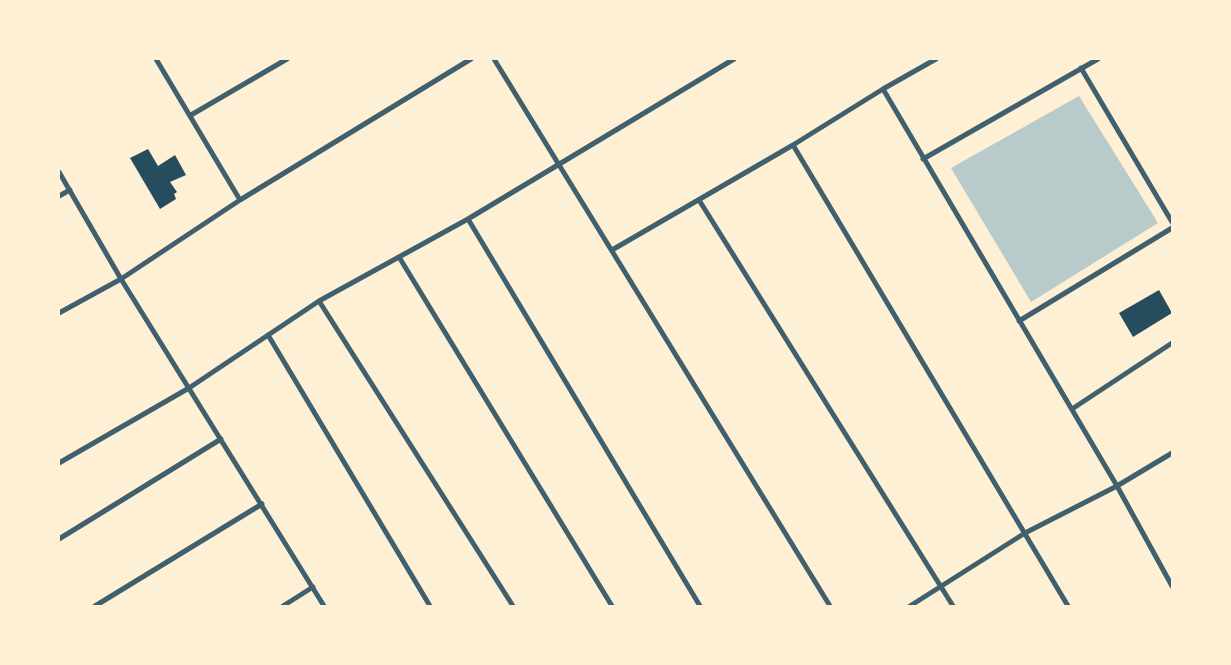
<!DOCTYPE html>
<style>
body{margin:0}
#map{position:relative;width:1231px;height:665px;overflow:hidden;background:#fdf0d5;font-family:Figtree,sans-serif}
canvas{display:block}
.frame{position:absolute;inset:0;border:60px solid #fdf0d5;pointer-events:none}
</style>
<div id="map">
<canvas width="1231" height="665"></canvas>
<div class="frame"></div>
</div>
<script>
const context = document.querySelector('canvas').getContext('2d');
context.lineJoin = 'round';
function fillPath(path, color) { context.fillStyle = color; context.fill(path, 'evenodd'); }
const shape = rows => new Path2D(rows.map(r => 'M' + r).join(''));
function stroke(path, color, width, dash) { context.strokeStyle = color; context.lineWidth = width; context.lineCap = dash ? 'butt' : 'round'; context.setLineDash(dash || []); context.stroke(path); }
fillPath(shape([
 [1079,96,1158,223,1031,302,951,168]
]), '#b9caca');
fillPath(shape([
 [148,149,158,166,175,155,186,175,170,182,177,192,174,194,176,199,160,209,130,158],
 [1159,290,1172,313,1133,337,1119,313]
]), '#264d5e');
stroke(shape([
 [156,59,240,200],
 [494,59,830,606],
 [1081,68,1172,222],
 [883,89,1117,486,1172,586],
 [191,115,287,59],
 [793,145,1068,606],
 [923,159,1098,59],
 [59,172,121,279,324,606],
 [59,196,70,190],
 [699,200,953,606],
 [468,219,700,606],
 [612,250,793,145,883,89,936,59],
 [399,257,612,606],
 [319,301,513,606],
 [59,313,121,279,240,200,471,59],
 [1019,321,1172,228],
 [268,335,430,606],
 [1072,409,1172,343],
 [59,463,189,388,319,301,468,219,734,59],
 [59,539,221,439],
 [95,606,262,504],
 [283,606,313,587],
 [910,606,1025,533,1117,486,1172,453]
]), '#3f606c', 5);
</script>
